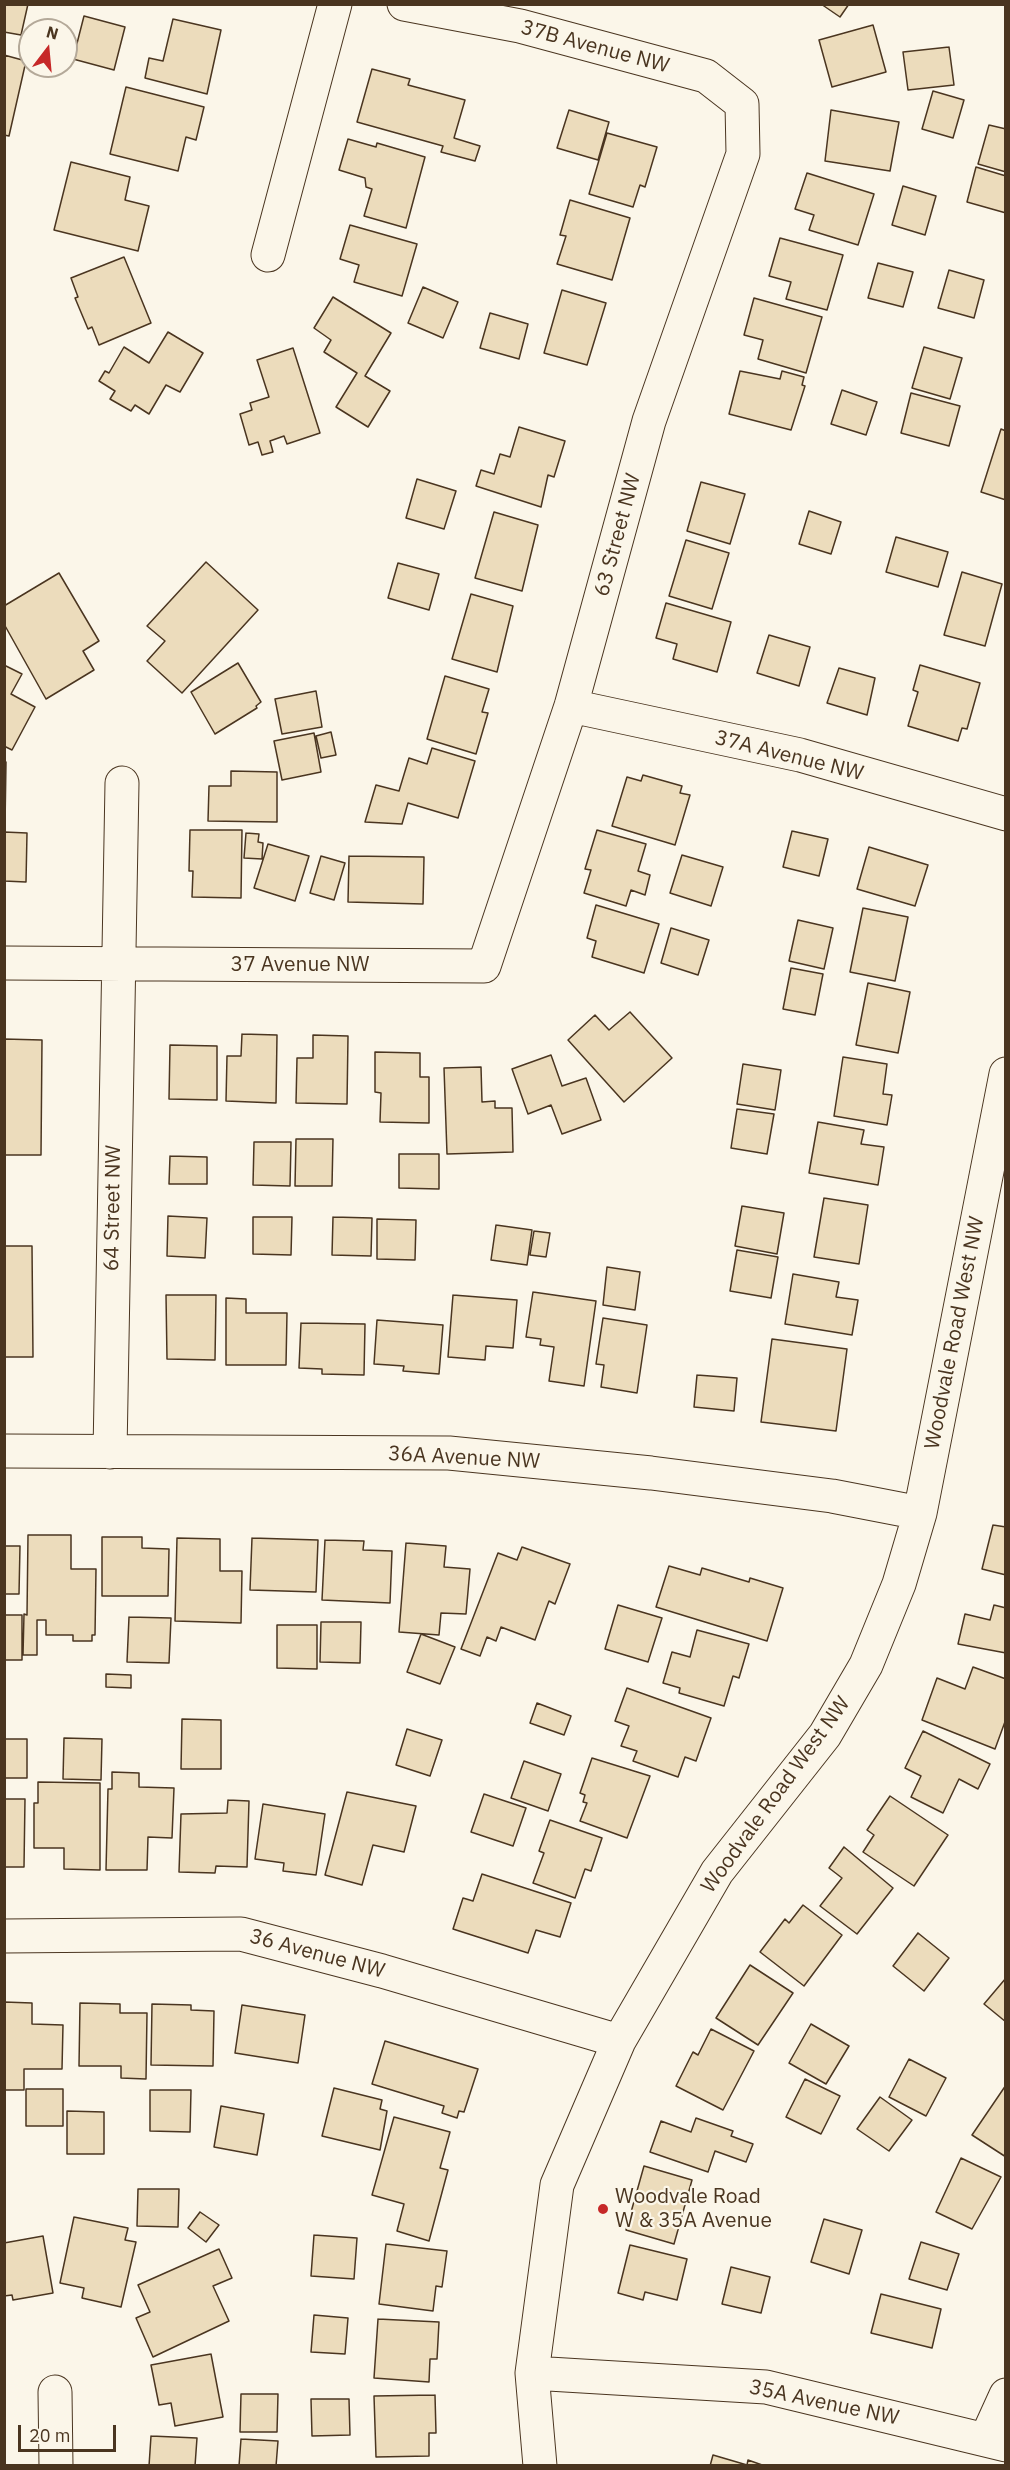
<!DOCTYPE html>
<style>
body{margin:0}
#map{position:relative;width:1010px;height:2470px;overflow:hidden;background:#fbf6e9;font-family:"IBM Plex Sans",sans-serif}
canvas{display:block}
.frame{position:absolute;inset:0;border:6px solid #4a3520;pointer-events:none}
.north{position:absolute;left:18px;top:18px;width:60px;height:60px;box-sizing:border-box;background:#fbf6e9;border:2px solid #b4a999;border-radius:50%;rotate:16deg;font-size:16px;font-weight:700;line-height:24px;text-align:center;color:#4a3520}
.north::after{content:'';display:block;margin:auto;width:21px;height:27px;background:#c62828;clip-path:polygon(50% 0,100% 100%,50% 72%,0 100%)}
.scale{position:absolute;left:18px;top:2425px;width:98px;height:27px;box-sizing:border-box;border:3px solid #4a3520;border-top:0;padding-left:8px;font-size:18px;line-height:21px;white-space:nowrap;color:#4a3520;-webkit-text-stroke:4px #fbf6e9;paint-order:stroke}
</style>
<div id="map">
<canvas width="1010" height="2470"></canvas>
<div class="frame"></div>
<div class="north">N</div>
<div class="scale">20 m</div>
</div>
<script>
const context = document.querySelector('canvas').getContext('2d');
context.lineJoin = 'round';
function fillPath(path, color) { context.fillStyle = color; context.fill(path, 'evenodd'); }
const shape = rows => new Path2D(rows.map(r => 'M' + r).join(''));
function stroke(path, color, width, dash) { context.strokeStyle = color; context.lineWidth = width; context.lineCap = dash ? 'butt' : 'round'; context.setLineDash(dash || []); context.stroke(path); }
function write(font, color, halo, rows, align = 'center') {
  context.font = font + ' "IBM Plex Sans",sans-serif'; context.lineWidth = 4.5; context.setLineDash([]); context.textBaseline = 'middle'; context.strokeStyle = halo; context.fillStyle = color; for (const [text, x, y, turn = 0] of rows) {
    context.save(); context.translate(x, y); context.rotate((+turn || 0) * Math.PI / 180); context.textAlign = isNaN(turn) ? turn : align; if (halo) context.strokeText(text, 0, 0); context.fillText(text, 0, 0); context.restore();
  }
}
const building = shape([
 [4,4,28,4,21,35,4,32,4,4],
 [821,4,849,4,840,17,821,4],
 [84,16,125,27,114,70,73,59,84,16],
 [173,19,221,30,207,94,145,78,149,58,163,61,173,19],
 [873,25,886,72,832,87,819,40,873,25],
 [949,47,954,85,908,90,903,52,949,47],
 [4,55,26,61,9,136,4,135,4,55],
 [372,69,410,79,408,85,465,100,454,138,480,146,475,161,441,152,443,146,357,122,372,69],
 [126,87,204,107,196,140,186,137,178,171,110,154,126,87],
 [933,91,964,100,953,138,922,129,933,91],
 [569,110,609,122,598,160,557,148,569,110],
 [831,110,899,122,890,171,825,161,831,110],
 [989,125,1006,129,1006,172,978,164,989,125],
 [607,133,657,147,645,187,640,185,633,207,589,194,607,133],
 [348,139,376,147,377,143,425,157,406,228,364,216,372,189,366,187,365,178,339,170,348,139],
 [71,162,130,177,125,200,149,206,138,251,54,230,71,162],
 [976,167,1006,176,1006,213,967,202,976,167],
 [807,173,874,194,858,245,809,230,814,215,795,209,807,173],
 [903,186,936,196,925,235,892,225,903,186],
 [570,200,630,218,612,280,557,264,566,236,560,235,570,200],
 [350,225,417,244,402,296,354,282,359,265,340,259,350,225],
 [780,238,843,255,827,310,786,299,791,282,769,276,780,238],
 [124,257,151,323,99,345,92,327,88,329,75,298,78,297,71,278,124,257],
 [878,263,913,272,903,307,868,298,878,263],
 [949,270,984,280,974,318,938,308,949,270],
 [423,287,458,302,443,338,408,323,423,287],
 [562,290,606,303,587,365,544,353,562,290],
 [333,297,391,333,365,376,390,391,368,427,336,407,357,373,324,352,331,340,314,328,333,297],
 [754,298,822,317,806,373,758,359,763,340,744,335,754,298],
 [490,313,528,324,519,359,480,348,490,313],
 [168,332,203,353,180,392,166,385,149,414,135,405,131,411,110,399,115,391,99,381,105,371,109,373,124,347,149,363,168,332],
 [924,347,962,358,950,399,912,388,924,347],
 [293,348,320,433,287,444,284,436,270,441,273,452,262,455,258,442,249,445,240,414,252,410,250,403,269,397,257,360,293,348],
 [740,371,780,379,782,371,804,377,802,385,805,386,791,430,729,414,740,371],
 [842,390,877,402,866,435,831,424,842,390],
 [911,393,960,406,949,446,901,433,911,393],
 [519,427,565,441,554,477,548,475,541,507,476,486,481,470,494,474,500,454,510,457,519,427],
 [1001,429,1006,431,1006,500,981,492,1001,429],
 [417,479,456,491,444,529,406,518,417,479],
 [701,482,745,494,730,544,687,531,701,482],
 [809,511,841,522,831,554,799,544,809,511],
 [494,512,538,525,522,591,475,578,494,512],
 [896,537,948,552,938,587,886,572,896,537],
 [686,540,729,553,712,609,669,596,686,540],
 [206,562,258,610,182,693,147,661,165,641,147,626,206,562],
 [398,563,439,574,429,610,388,598,398,563],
 [962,572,1002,584,985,646,944,635,962,572],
 [59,573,99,641,83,651,94,670,46,699,4,624,4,606,59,573],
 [471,594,513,606,497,672,452,659,471,594],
 [666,603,731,622,717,672,673,659,677,644,656,638,666,603],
 [769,635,810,647,799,686,757,673,769,635],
 [238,663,261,702,256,706,257,708,215,734,191,692,238,663],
 [4,665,22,674,11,694,35,707,12,750,4,746,4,665],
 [920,665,980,683,967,729,962,728,958,741,908,726,918,692,913,690,920,665],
 [839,668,875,678,867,715,827,703,839,668],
 [445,676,489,689,482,712,488,713,476,754,427,739,445,676],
 [316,691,322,727,282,734,275,699,316,691],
 [331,732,336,755,321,758,316,736,331,732],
 [314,733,321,772,282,780,274,741,314,733],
 [432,748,475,761,458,818,408,803,402,824,365,822,376,785,399,791,409,758,427,764,432,748],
 [4,762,6,762,5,825,4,825,4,762],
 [231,771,277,772,277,822,208,821,209,786,231,786,231,771],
 [643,775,682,786,680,793,690,795,675,845,612,826,627,777,641,781,643,775],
 [190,830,242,830,241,898,192,897,193,871,189,871,190,830],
 [597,830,646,844,638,871,650,875,645,895,631,890,626,906,584,893,591,870,585,869,597,830],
 [792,831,828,839,819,876,783,867,792,831],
 [4,832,27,833,26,882,4,881,4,832],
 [246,833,259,834,258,842,263,843,262,859,244,858,246,833],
 [268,844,309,856,295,901,254,888,268,844],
 [869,847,928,865,915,906,857,889,869,847],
 [682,855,723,867,711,906,670,893,682,855],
 [321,856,345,863,334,900,310,893,321,856],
 [349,856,424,857,423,904,348,902,349,856],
 [596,905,659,924,644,973,592,957,596,941,587,938,596,905],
 [863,908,908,917,895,981,850,972,863,908],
 [798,920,833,928,824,969,789,961,798,920],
 [671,928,709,940,698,975,661,963,671,928],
 [791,968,823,974,815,1015,783,1009,791,968],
 [868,983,910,992,898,1053,856,1045,868,983],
 [630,1012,672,1058,624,1102,568,1040,595,1015,609,1030,630,1012],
 [242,1034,277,1035,276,1103,226,1101,227,1056,241,1056,242,1034],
 [313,1035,348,1036,347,1104,296,1103,297,1058,313,1058,313,1035],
 [4,1039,42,1040,41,1155,4,1155,4,1039],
 [170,1045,217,1046,217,1100,169,1099,170,1045],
 [375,1052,420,1053,420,1077,429,1077,429,1123,380,1122,381,1093,375,1092,375,1052],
 [551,1055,562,1086,586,1078,601,1120,562,1134,551,1105,528,1114,512,1069,551,1055],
 [843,1057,887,1064,883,1094,892,1095,887,1125,834,1116,843,1057],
 [743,1064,781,1070,775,1110,737,1104,743,1064],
 [481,1067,482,1102,495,1101,495,1108,512,1108,513,1152,447,1154,444,1068,481,1067],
 [737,1109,774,1114,767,1154,731,1148,737,1109],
 [818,1122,864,1130,861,1144,884,1147,878,1185,809,1173,818,1122],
 [296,1139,333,1139,332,1186,295,1186,296,1139],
 [254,1142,291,1142,290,1186,253,1185,254,1142],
 [399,1154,439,1154,439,1189,399,1188,399,1154],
 [170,1156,207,1157,207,1184,169,1184,170,1156],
 [824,1198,868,1205,859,1264,814,1257,824,1198],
 [742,1206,784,1213,777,1254,735,1246,742,1206],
 [168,1216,207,1218,205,1258,167,1256,168,1216],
 [253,1217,292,1217,291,1255,253,1254,253,1217],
 [333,1217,372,1218,371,1256,332,1255,333,1217],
 [377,1219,416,1220,415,1260,377,1259,377,1219],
 [496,1225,532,1230,527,1265,491,1260,496,1225],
 [534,1231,550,1233,546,1257,530,1255,534,1231],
 [4,1246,32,1246,33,1357,4,1357,4,1246],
 [737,1250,778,1257,771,1298,730,1291,737,1250],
 [607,1267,640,1272,635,1310,603,1305,607,1267],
 [793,1274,839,1282,836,1297,858,1300,852,1335,785,1324,793,1274],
 [533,1292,596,1301,584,1386,549,1381,554,1347,540,1345,541,1339,526,1337,533,1292],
 [166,1295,216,1295,215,1360,167,1359,166,1295],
 [453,1295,517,1300,513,1348,486,1346,485,1360,448,1357,453,1295],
 [226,1298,246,1299,246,1313,287,1313,286,1365,226,1365,226,1298],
 [603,1318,647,1325,637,1393,601,1387,604,1365,596,1364,603,1318],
 [377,1320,443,1325,439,1374,403,1371,404,1366,374,1364,377,1320],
 [301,1323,365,1324,364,1375,322,1374,322,1369,299,1368,301,1323],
 [772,1339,847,1349,836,1431,761,1422,772,1339],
 [697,1375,737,1378,734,1411,694,1407,697,1375],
 [993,1525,1006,1527,1006,1575,982,1569,993,1525],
 [28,1535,71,1535,71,1569,96,1569,95,1635,92,1635,92,1641,73,1641,73,1635,46,1635,46,1620,37,1620,37,1655,23,1655,24,1614,27,1615,28,1535],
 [102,1537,142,1537,142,1548,169,1549,168,1596,102,1596,102,1537],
 [177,1538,220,1539,220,1571,242,1571,241,1623,175,1621,177,1538],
 [252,1538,318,1540,316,1592,250,1590,252,1538],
 [325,1540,364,1541,363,1550,392,1551,390,1603,322,1600,325,1540],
 [406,1543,446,1546,444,1567,470,1569,466,1614,441,1613,439,1635,399,1632,406,1543],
 [4,1546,20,1546,19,1594,4,1594,4,1546],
 [522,1547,570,1564,555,1604,549,1601,535,1640,501,1627,496,1641,487,1637,480,1656,461,1649,498,1553,517,1560,522,1547],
 [669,1566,700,1575,702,1568,749,1582,750,1578,783,1588,767,1641,656,1607,669,1566],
 [618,1605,662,1618,648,1662,605,1649,618,1605],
 [994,1605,1006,1608,1006,1653,958,1644,965,1614,990,1620,994,1605],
 [4,1615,22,1615,22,1660,4,1660,4,1615],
 [129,1617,171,1618,169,1663,127,1662,129,1617],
 [321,1622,361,1622,360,1663,320,1662,321,1622],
 [277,1625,317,1625,317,1669,277,1668,277,1625],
 [697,1630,749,1644,739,1678,733,1676,724,1706,679,1693,680,1688,663,1683,672,1652,690,1657,697,1630],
 [421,1634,455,1647,440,1684,407,1672,421,1634],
 [973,1667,1006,1679,1006,1719,995,1749,922,1720,937,1678,965,1689,973,1667],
 [106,1674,131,1675,131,1688,106,1687,106,1674],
 [627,1688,711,1718,696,1761,685,1757,678,1777,633,1761,637,1751,621,1746,629,1726,615,1721,627,1688],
 [537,1703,571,1716,564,1735,530,1723,537,1703],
 [182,1719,221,1720,221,1769,181,1769,182,1719],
 [407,1729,442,1740,430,1776,396,1765,407,1729],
 [923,1731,990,1764,978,1789,959,1779,943,1813,911,1797,921,1776,905,1768,923,1731],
 [64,1738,102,1739,101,1780,63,1779,64,1738],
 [4,1739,27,1739,27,1778,4,1778,4,1739],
 [592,1758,650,1776,627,1838,580,1821,587,1803,583,1802,585,1795,580,1793,592,1758],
 [524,1761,561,1774,548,1811,511,1798,524,1761],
 [112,1772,139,1773,139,1787,174,1788,172,1838,148,1837,147,1870,106,1870,108,1789,112,1789,112,1772],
 [38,1782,100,1783,100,1870,64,1869,64,1848,34,1848,34,1803,38,1803,38,1782],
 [347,1792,416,1806,404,1852,373,1845,362,1885,325,1875,347,1792],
 [484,1794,526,1808,513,1846,471,1832,484,1794],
 [890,1796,948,1835,914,1886,863,1852,874,1835,867,1830,890,1796],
 [4,1799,25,1799,24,1867,4,1867,4,1799],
 [228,1800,249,1801,247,1867,216,1866,215,1873,179,1872,181,1814,227,1813,228,1800],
 [263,1804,325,1814,316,1875,283,1871,284,1863,255,1859,263,1804],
 [550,1820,602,1838,591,1871,585,1869,575,1898,533,1883,544,1853,539,1851,550,1820],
 [844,1847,893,1888,857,1934,820,1906,842,1878,829,1868,844,1847],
 [482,1874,571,1903,560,1937,536,1930,528,1953,453,1929,463,1898,473,1901,482,1874],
 [803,1905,842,1935,804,1986,760,1952,785,1919,789,1923,803,1905],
 [918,1933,949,1958,924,1991,893,1966,918,1933],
 [750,1965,793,1993,758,2045,716,2018,750,1965],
 [1006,1978,1006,2022,984,2004,1006,1978],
 [4,2002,32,2003,32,2024,63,2025,62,2069,24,2069,24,2090,4,2090,4,2002],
 [80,2003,120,2004,120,2013,147,2013,146,2079,121,2078,121,2066,79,2066,80,2003],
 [152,2004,191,2005,191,2010,214,2011,213,2066,151,2065,152,2004],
 [242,2005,305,2015,298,2063,235,2053,242,2005],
 [811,2024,849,2046,826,2084,789,2063,811,2024],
 [711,2029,754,2051,723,2110,676,2086,693,2052,698,2055,711,2029],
 [385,2041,478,2069,464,2112,459,2111,457,2118,442,2113,444,2106,372,2084,385,2041],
 [909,2059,946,2078,926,2116,889,2097,909,2059],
 [805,2079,840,2096,821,2134,786,2117,805,2079],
 [1006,2085,1006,2157,972,2135,1006,2085],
 [334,2088,382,2100,380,2109,387,2111,380,2150,322,2136,334,2088],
 [26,2089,63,2089,63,2126,26,2126,26,2089],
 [150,2090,191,2090,190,2132,150,2131,150,2090],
 [880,2097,912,2120,889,2151,857,2129,880,2097],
 [221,2106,264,2114,257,2155,214,2147,221,2106],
 [67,2111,104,2112,104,2154,67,2154,67,2111],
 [394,2117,450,2132,440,2168,448,2170,429,2241,397,2231,404,2204,372,2195,394,2117],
 [696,2118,733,2131,731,2136,753,2144,746,2162,715,2151,708,2172,650,2152,661,2121,691,2132,696,2118],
 [961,2158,1001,2177,972,2229,936,2212,961,2158],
 [644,2166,692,2180,674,2244,626,2230,644,2166],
 [138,2189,179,2189,178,2227,137,2226,138,2189],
 [200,2212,219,2225,206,2242,188,2228,200,2212],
 [74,2217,128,2228,125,2240,136,2242,121,2307,82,2298,84,2288,60,2283,74,2217],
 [824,2219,862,2230,849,2274,811,2262,824,2219],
 [314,2235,357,2238,354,2279,311,2276,314,2235],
 [43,2236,53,2293,13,2300,12,2295,4,2296,4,2243,43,2236],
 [921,2242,959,2254,947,2290,909,2279,921,2242],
 [386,2244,447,2251,442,2287,436,2286,433,2311,379,2304,386,2244],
 [630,2245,687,2259,677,2300,645,2292,643,2300,618,2293,630,2245],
 [219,2249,232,2278,213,2286,229,2321,153,2357,136,2318,150,2312,138,2285,219,2249],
 [731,2267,770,2277,761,2313,722,2304,731,2267],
 [881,2294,941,2309,932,2348,871,2333,881,2294],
 [314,2315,348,2318,345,2354,311,2352,314,2315],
 [378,2319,439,2322,437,2359,430,2359,429,2382,374,2378,378,2319],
 [211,2354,223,2417,175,2426,171,2403,159,2405,151,2365,211,2354],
 [241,2394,278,2394,277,2432,240,2432,241,2394],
 [435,2395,436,2433,429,2433,429,2456,376,2457,374,2396,435,2395],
 [311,2399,349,2399,350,2435,312,2436,311,2399],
 [151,2436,197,2438,195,2466,149,2466,151,2436],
 [241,2439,278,2441,276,2466,239,2466,241,2439],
 [713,2455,747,2465,748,2460,765,2466,710,2466,713,2455]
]);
fillPath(building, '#ecdcbc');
stroke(building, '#4a3520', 1.5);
const minor = shape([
 [268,255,335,4],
 [571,706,800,755,1006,814],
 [4,963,484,966,571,706,649,421,743,154,742,104,706,76,520,26,404,4],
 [4,1451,449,1453,651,1473,832,1496,920,1513],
 [110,1452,122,783],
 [4,1936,241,1934,382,1971,619,2041],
 [532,2373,766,2387,1006,2445],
 [55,2392,56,2466],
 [986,2439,1006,2395],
 [540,2466,532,2373,557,2185,619,2041,717,1872,825,1735,866,1665,899,1584,920,1513,1006,1074]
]);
stroke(minor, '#4a3520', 35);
stroke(minor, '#fbf6e9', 33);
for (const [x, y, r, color] of [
 [603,2209,6,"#c62828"]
]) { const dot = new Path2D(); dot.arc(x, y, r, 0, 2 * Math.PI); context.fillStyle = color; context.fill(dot); stroke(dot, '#fbf6e9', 2); }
write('21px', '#4a3520', '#fbf6e9', [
 ["37B Avenue NW",595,47,15],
 ["63 Street NW",618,535,-75],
 ["37A Avenue NW",789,756,14],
 ["37 Avenue NW",300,965],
 ["64 Street NW",113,1208,-89],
 ["Woodvale Road West NW",955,1333,-79],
 ["36A Avenue NW",464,1458,3],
 ["Woodvale Road West NW",776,1795,-54],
 ["36 Avenue NW",317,1954,15],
 ["35A Avenue NW",824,2403,12]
]);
write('21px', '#4a3520', '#fbf6e9', [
 ["Woodvale Road",615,2197],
 ["W & 35A Avenue",615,2221]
], 'left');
</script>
